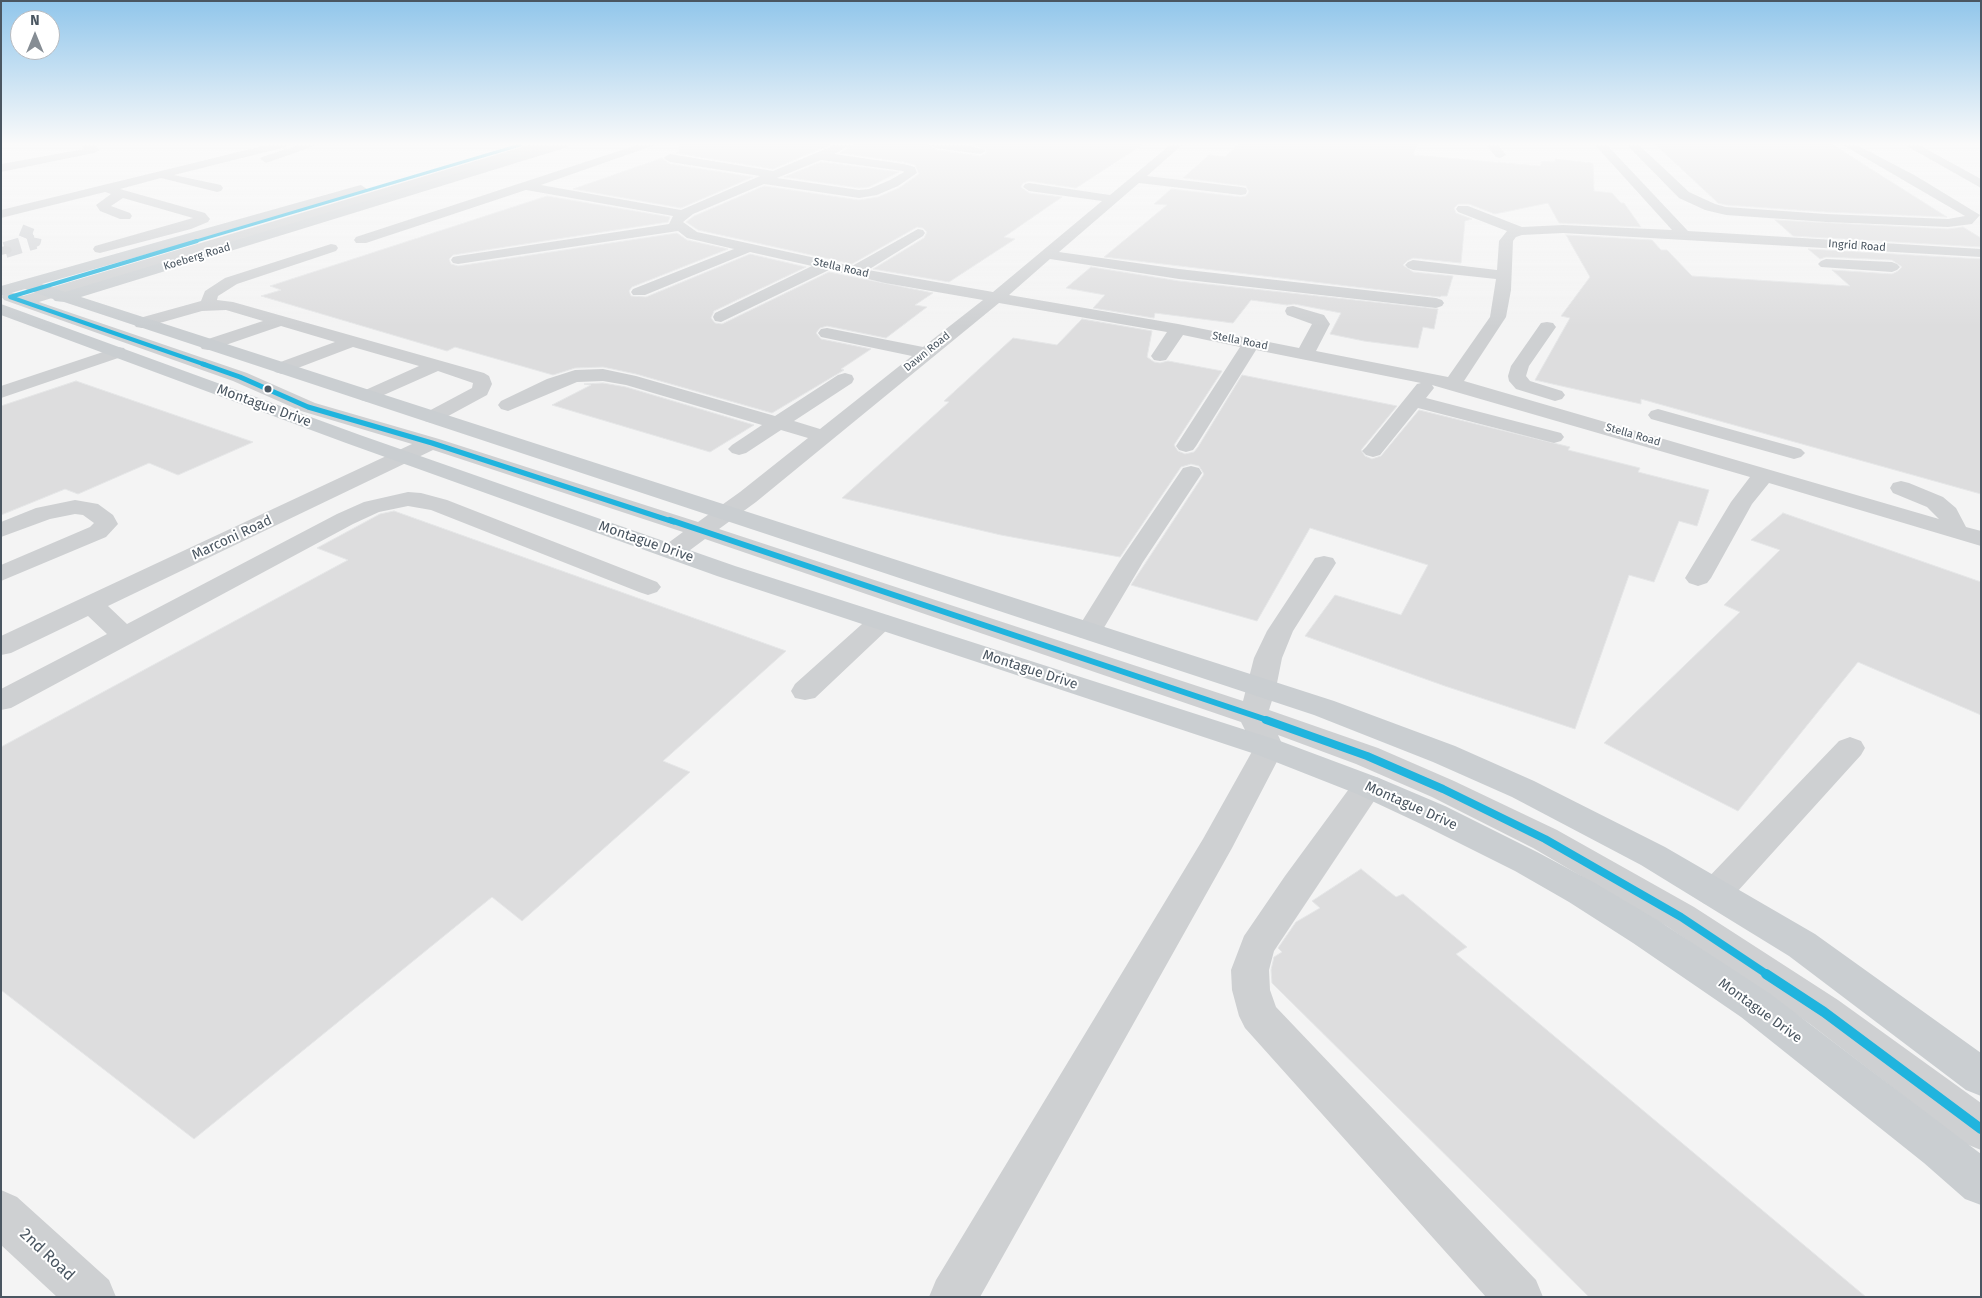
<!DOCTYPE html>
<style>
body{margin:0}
#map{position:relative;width:1982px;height:1298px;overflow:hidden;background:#f4f4f4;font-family:"Fira Sans",sans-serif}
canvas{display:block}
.frame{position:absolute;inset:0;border:2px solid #4a5661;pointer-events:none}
.north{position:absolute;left:10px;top:10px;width:50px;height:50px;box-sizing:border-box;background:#fff;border:1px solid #b7bbc0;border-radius:50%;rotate:0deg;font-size:14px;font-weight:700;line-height:20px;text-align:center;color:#4a5661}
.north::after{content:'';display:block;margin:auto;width:18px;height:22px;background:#868d94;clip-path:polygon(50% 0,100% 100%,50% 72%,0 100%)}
</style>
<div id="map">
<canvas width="1982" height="1298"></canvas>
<div class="frame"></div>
<div class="north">N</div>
</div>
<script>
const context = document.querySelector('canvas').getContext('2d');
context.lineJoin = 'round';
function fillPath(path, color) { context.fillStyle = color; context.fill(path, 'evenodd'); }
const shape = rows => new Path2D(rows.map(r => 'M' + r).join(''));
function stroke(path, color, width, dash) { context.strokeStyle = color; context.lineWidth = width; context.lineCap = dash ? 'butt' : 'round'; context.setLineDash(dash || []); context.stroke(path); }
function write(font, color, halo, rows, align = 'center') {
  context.font = font + ' "Fira Sans",sans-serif'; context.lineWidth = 4; context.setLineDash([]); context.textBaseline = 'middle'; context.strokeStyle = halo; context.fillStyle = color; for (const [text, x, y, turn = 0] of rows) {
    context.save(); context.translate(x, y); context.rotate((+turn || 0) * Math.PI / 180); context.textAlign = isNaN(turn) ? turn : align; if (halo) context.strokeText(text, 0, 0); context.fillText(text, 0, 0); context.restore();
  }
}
const building = shape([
 [679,145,829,145,773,169,676,153,679,152,679,145],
 [853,145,929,145,936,150,980,156,987,153,987,150,975,145,1142,145,1076,188,1029,181,1023,183,1021,187,1029,193,1062,197,1004,237,1015,239,949,282,873,269,924,238,927,232,923,228,917,227,852,264,698,230,686,222,694,216,764,186,859,200,878,197,899,188,919,174,915,165,904,162,840,153,853,145],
 [1238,145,1417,145,1413,155,1540,166,1542,161,1555,162,1555,159,1593,163,1594,191,1612,193,1621,203,1624,203,1641,227,1559,223,1548,203,1495,214,1469,204,1458,204,1454,208,1456,213,1472,219,1465,221,1461,263,1413,258,1407,261,1403,265,1413,272,1453,276,1447,296,1441,296,1440,297,1104,257,1167,205,1154,204,1171,189,1241,197,1246,196,1249,192,1246,186,1183,178,1209,155,1225,157,1238,145],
 [1656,145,1833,145,1947,217,1826,212,1726,205,1718,203,1656,145],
 [662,158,670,164,753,177,681,208,573,189,662,158],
 [821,162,899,172,869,187,859,188,784,177,821,162],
 [547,196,670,217,668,222,453,255,449,259,451,264,458,266,677,233,687,240,728,249,632,287,629,291,631,296,646,297,750,254,806,267,714,311,711,318,715,323,722,324,829,272,933,293,915,305,927,307,886,338,827,326,820,328,816,333,821,339,871,349,841,369,844,370,772,413,636,374,603,367,575,368,553,375,455,347,447,351,261,296,281,290,270,286,547,196],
 [1775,220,1948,229,1963,227,1981,238,1981,247,1793,236,1775,220],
 [1566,235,1652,240,1661,250,1667,250,1692,276,1850,286,1832,270,1892,274,1898,271,1902,267,1892,260,1826,257,1820,259,1808,249,1981,259,1981,494,1641,399,1641,404,1535,380,1570,318,1561,316,1590,277,1566,235],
 [1091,267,1179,281,1438,309,1434,329,1423,327,1418,348,1364,341,1330,334,1341,313,1294,304,1287,305,1251,300,1233,323,1155,313,1154,318,1093,308,1105,295,1066,288,1091,267],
 [1082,319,1152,331,1147,357,1154,362,1160,363,1168,361,1222,371,1174,445,1178,451,1185,454,1194,452,1198,447,1242,375,1397,406,1361,450,1365,456,1372,459,1381,456,1419,410,1570,447,1568,450,1640,468,1638,472,1709,490,1697,526,1679,521,1654,582,1629,575,1575,729,1445,686,1305,636,1335,595,1401,615,1428,565,1310,528,1257,621,1131,585,1204,474,1199,466,1191,464,1181,467,1120,557,1001,535,842,498,949,402,944,401,1013,338,1057,345,1082,319],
 [76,381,253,442,178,475,149,463,78,494,65,489,1,515,1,406,76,381],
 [603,383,626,387,754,425,710,452,552,405,591,385,584,384,603,383],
 [394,511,786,651,663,761,690,772,522,921,492,897,194,1139,1,990,1,747,348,560,317,548,380,514,394,511],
 [1783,513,1981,582,1981,715,1858,662,1738,811,1604,743,1740,612,1724,605,1780,550,1751,540,1783,513],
 [1361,869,1396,897,1403,894,1467,947,1456,954,1866,1297,1589,1297,1272,983,1271,970,1274,957,1282,952,1278,948,1296,922,1320,908,1312,901,1361,869]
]);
fillPath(building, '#ddddde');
stroke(building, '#e5e6e7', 1);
stroke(shape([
 [21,230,36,236,35,241,30,242]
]), '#d2d4d7', 12, [12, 6]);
stroke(shape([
 [5,250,35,241]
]), '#d2d4d7', 16, [16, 8]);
fillPath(shape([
 [81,145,94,145,100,150,94,153,1,172,1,164,84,149,81,145],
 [267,145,287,145,286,147,174,175,221,185,223,188,221,191,217,192,161,178,120,189,205,213,210,219,208,222,191,229,100,253,95,252,93,249,95,246,193,218,123,198,111,206,130,213,132,216,130,219,120,219,100,211,96,205,111,194,105,192,1,218,1,210,267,145],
 [299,145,317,145,266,163,260,159,262,157,299,145],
 [529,145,547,145,546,147,39,302,247,373,315,403,439,439,698,522,740,492,808,438,781,430,746,453,739,455,732,453,728,449,732,445,762,425,626,385,603,381,577,382,508,411,501,409,498,405,501,401,547,379,575,370,603,369,636,376,775,416,838,375,845,373,852,375,854,379,852,383,794,421,820,429,912,356,821,337,818,333,821,329,827,328,923,347,983,300,885,283,829,270,721,322,715,321,713,317,715,313,812,266,750,252,645,295,633,295,631,292,633,289,734,249,687,238,678,231,458,264,453,263,451,260,453,257,458,256,669,224,673,216,526,190,366,243,356,243,354,240,356,237,637,145,655,145,541,185,681,210,760,176,670,162,666,160,664,158,666,156,670,154,773,171,835,145,851,145,834,154,904,164,915,167,917,173,898,186,877,195,859,198,764,184,693,214,683,222,697,232,852,266,918,229,923,230,925,233,923,236,868,270,993,292,1102,201,1029,191,1023,187,1025,184,1029,183,1110,195,1170,145,1182,145,1147,176,1241,187,1246,188,1247,191,1246,194,1241,195,1139,183,1059,252,1179,269,1436,298,1442,300,1444,303,1442,306,1436,308,1179,279,1050,259,1009,295,1178,324,1299,348,1312,324,1287,315,1285,311,1287,307,1293,306,1324,315,1330,324,1316,351,1448,377,1490,317,1496,279,1413,270,1408,268,1405,265,1408,262,1413,260,1497,270,1499,241,1507,231,1458,212,1456,209,1458,206,1468,206,1522,227,1563,225,1672,230,1595,145,1607,145,1688,231,1981,249,1981,257,1563,233,1522,235,1516,237,1513,241,1511,290,1506,317,1464,381,1939,519,1927,507,1893,493,1890,488,1893,483,1901,481,1909,483,1943,497,1956,508,1966,527,1981,531,1981,546,1769,483,1752,504,1711,578,1707,583,1698,586,1689,583,1685,578,1731,502,1750,477,1432,385,1434,388,1426,398,1561,433,1564,437,1561,441,1554,443,1418,408,1380,455,1373,457,1366,455,1362,451,1366,447,1417,384,1421,383,1256,350,1196,446,1193,450,1186,452,1179,450,1176,446,1240,347,1183,335,1166,360,1160,361,1154,360,1151,356,1167,332,999,303,756,502,719,529,1243,701,1254,658,1267,631,1315,558,1324,556,1333,558,1336,563,1293,631,1282,658,1276,688,1269,710,1378,748,1454,781,1557,830,1694,907,1838,1000,1981,1103,1981,1150,1966,1144,1810,1024,1668,927,1533,848,1432,797,1356,764,1278,735,1284,748,1232,848,980,1297,929,1297,936,1280,1203,839,1254,748,1241,722,705,539,682,556,673,558,664,556,661,551,664,546,683,532,433,450,108,606,127,624,337,514,364,502,408,492,421,493,447,500,657,582,661,587,657,592,648,595,639,592,431,510,408,506,379,512,353,524,11,708,1,710,1,689,107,634,88,616,11,653,1,655,1,636,412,444,301,411,233,381,4,300,2,297,4,294,10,292,23,296,529,145],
 [821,160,903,171,904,172,890,180,869,189,859,190,777,178,821,160],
 [931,145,964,145,984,149,986,151,980,154,936,148,931,145],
 [1486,145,1498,145,1506,155,1500,158,1496,157,1486,145],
 [1627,145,1639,145,1689,192,1715,204,1726,207,1826,214,1948,219,1965,216,1843,145,1857,145,1916,176,1980,215,1972,224,1948,227,1826,222,1726,215,1705,210,1679,198,1627,145],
 [1905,145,1919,145,1981,179,1981,188,1905,145],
 [331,244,336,245,338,248,336,251,237,284,218,296,217,300,233,302,484,373,489,376,492,384,487,395,439,421,432,423,425,421,422,417,425,413,472,388,473,383,438,371,368,402,361,400,358,396,361,392,419,366,353,347,282,374,275,372,273,368,275,364,335,342,281,326,214,349,208,350,202,349,199,345,202,341,263,321,226,310,202,311,142,328,136,327,133,323,136,319,201,301,205,291,225,278,331,244],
 [5,246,10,247,12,250,10,253,1,255,1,247,5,246],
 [1826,259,1892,262,1897,264,1900,267,1897,270,1892,272,1821,267,1818,264,1821,261,1826,259],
 [1547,322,1553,323,1556,327,1529,366,1526,376,1530,381,1562,391,1565,395,1562,399,1555,401,1516,389,1509,381,1508,376,1511,366,1541,323,1547,322],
 [118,347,124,348,127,352,124,356,1,398,1,386,118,347],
 [1658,409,1801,449,1805,453,1801,457,1794,459,1651,419,1648,415,1651,411,1658,409],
 [1191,466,1199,468,1202,473,1143,562,1102,631,1099,637,1089,639,1079,637,1076,631,1119,562,1183,468,1191,466],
 [75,500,98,504,113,515,118,524,106,537,1,581,1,565,90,527,94,523,83,515,75,514,50,519,1,537,1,522,36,508,75,500],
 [880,614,889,616,893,622,889,628,815,698,805,700,795,698,791,691,795,684,871,616,880,614],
 [1850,737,1861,741,1865,748,1861,755,1727,903,1715,907,1703,903,1697,893,1703,883,1839,741,1850,737],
 [1368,775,1379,778,1384,786,1274,951,1269,970,1270,990,1276,1007,1536,1280,1543,1297,1486,1297,1245,1028,1239,1016,1232,990,1231,970,1244,936,1285,876,1357,778,1368,775],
 [1,1190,17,1197,109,1280,116,1297,57,1297,1,1245,1,1190]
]), '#ced0d2');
fillPath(shape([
 [551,145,569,145,568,147,81,297,1334,701,1455,746,1534,781,1665,847,1815,934,1981,1053,1981,1096,1966,1090,1789,956,1641,865,1512,797,1433,762,1314,715,64,302,55,301,53,299,25,289,1,296,1,286,357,186,361,185,367,189,365,192,42,284,65,292,551,145],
 [1,304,360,435,735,566,1280,741,1379,778,1445,806,1539,853,1593,882,1659,921,1769,993,1981,1154,1981,1205,1965,1199,1924,1163,1741,1017,1633,943,1569,902,1515,871,1421,824,1357,794,1258,755,717,576,346,443,1,315,1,304]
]), '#caced1');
stroke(shape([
 [193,242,520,145]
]), '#20b4de', 3);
stroke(shape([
 [10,297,206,365],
 [10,297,197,241]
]), '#20b4de', 4);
stroke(shape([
 [203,364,240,377,308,407,432,443,674,522]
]), '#20b4de', 5);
stroke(shape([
 [670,520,1270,721]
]), '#20b4de', 6);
stroke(shape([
 [1266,720,1367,756,1443,789,1545,839,1681,917,1768,975]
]), '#20b4de', 8);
stroke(shape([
 [1766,974,1824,1012,1981,1129]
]), '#20b4de', 10);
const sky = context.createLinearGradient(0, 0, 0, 327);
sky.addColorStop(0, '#91c6eb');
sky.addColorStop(0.44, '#fafafa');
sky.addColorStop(1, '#fafafa00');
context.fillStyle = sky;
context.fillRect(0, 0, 1982, 327);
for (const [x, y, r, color] of [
 [268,389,4.5,"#4a5661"]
]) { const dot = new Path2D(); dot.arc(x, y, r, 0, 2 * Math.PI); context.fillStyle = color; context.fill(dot); stroke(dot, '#fff', 2); }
write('11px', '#4a5661', '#fff', [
 ["Ingrid Road",1857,246,4],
 ["Koeberg Road",197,257,-17],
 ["Stella Road",841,268,13],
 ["Stella Road",1240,341,11],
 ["Dawn Road",927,352,-39],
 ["Stella Road",1633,435,16]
]);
write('14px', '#4a5661', '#fff', [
 ["Montague Drive",264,406,20],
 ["Marconi Road",232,538,-25],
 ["Montague Drive",646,542,19],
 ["Montague Drive",1030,670,18],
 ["Montague Drive",1411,806,24],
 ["Montague Drive",1760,1011,36]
]);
write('16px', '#4a5661', '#fff', [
 ["2nd Road",47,1255,43]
]);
</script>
